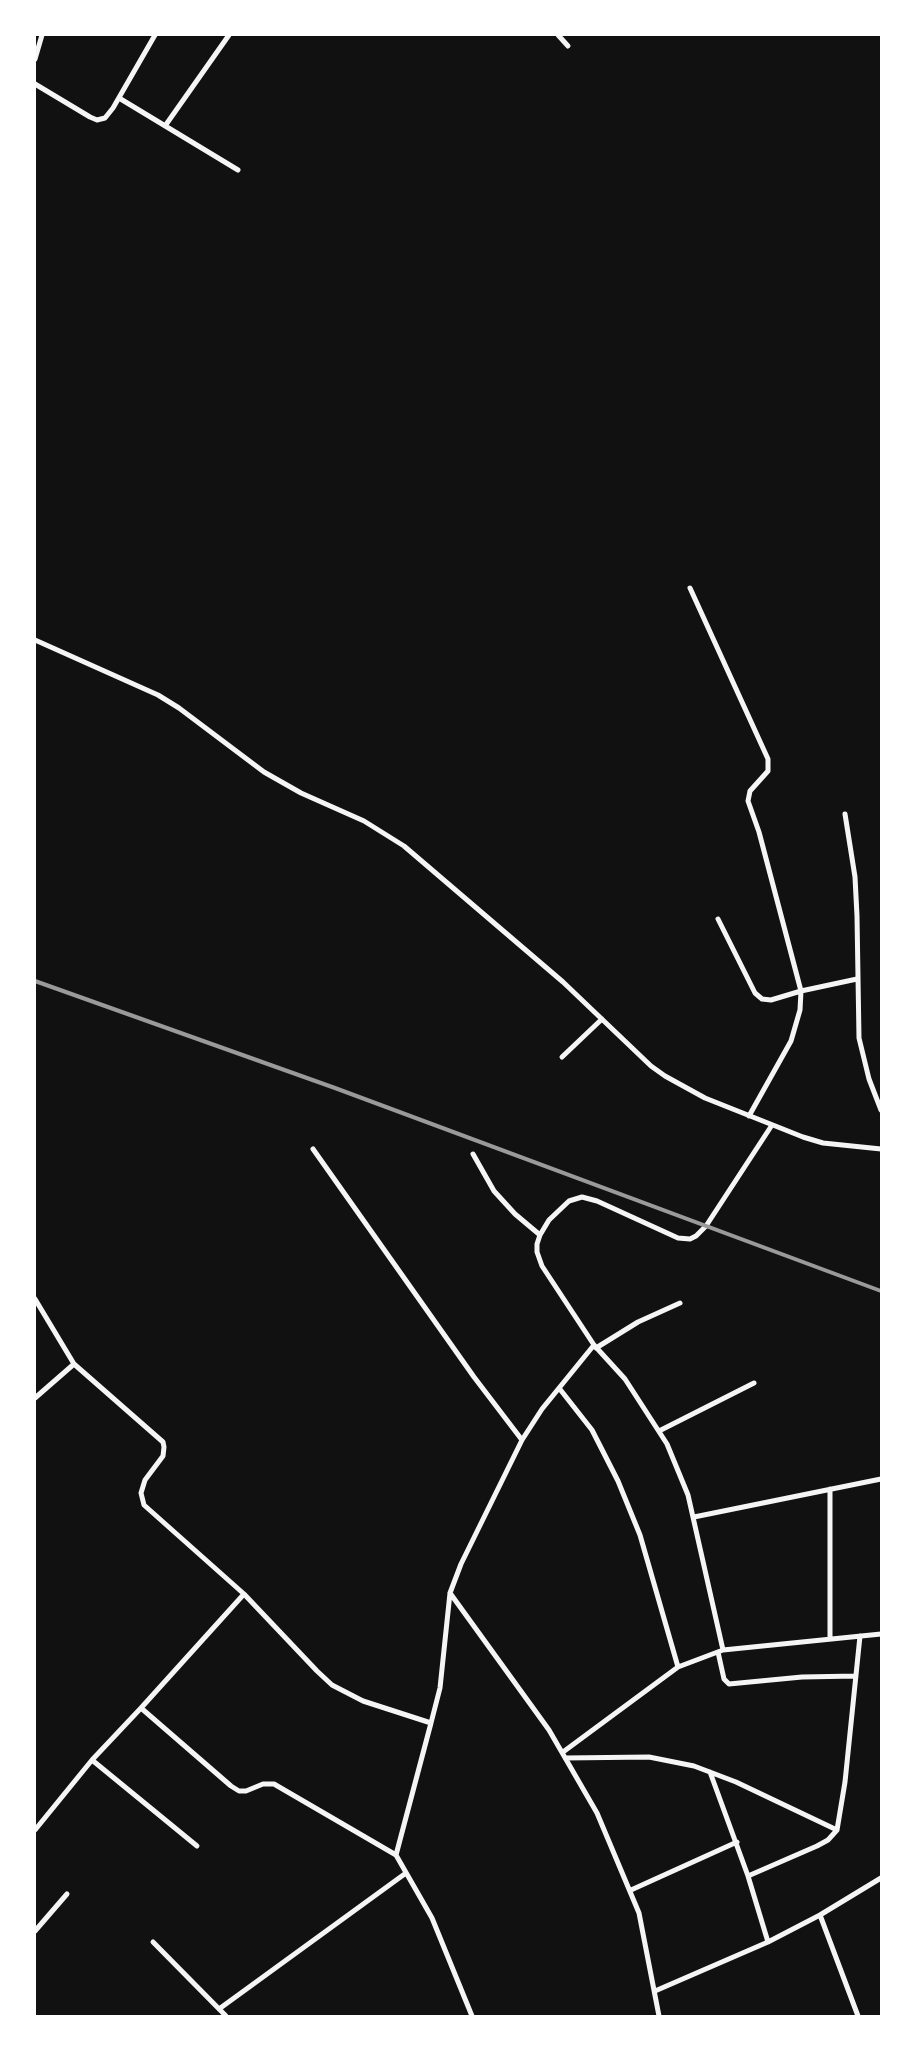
<!DOCTYPE html>
<style>
body{margin:0}
#map{position:relative;width:916px;height:2051px;overflow:hidden;background:#111;font-family:Literata,serif}
canvas{display:block}
.frame{position:absolute;inset:0;border:36px solid #fff;pointer-events:none}
</style>
<div id="map">
<canvas width="916" height="2051"></canvas>
<div class="frame"></div>
</div>
<script>
const context = document.querySelector('canvas').getContext('2d');
context.lineJoin = 'round';
const shape = rows => new Path2D(rows.map(r => 'M' + r).join(''));
function stroke(path, color, width, dash) { context.strokeStyle = color; context.lineWidth = width; context.lineCap = dash ? 'butt' : 'round'; context.setLineDash(dash || []); context.stroke(path); }
stroke(shape([
 [558,35,568,46],
 [35,59,42,35],
 [35,84,90,117,97,120,105,118,113,108,155,35],
 [119,98,238,170],
 [165,126,229,35],
 [690,588,768,759,768,771,750,791,748,801,759,832,801,991,800,1010,791,1041,749,1116],
 [35,640,158,695,179,708,264,772,301,793,364,821,404,846,563,982,651,1066,665,1076,705,1098,803,1137,823,1143,881,1149],
 [845,814,855,877,857,916,859,1038,869,1079,881,1110],
 [718,919,755,993,762,999,771,1000,801,991,857,979],
 [562,1057,602,1019],
 [313,1149,474,1377,522,1440],
 [473,1154,494,1191,515,1214,540,1235],
 [35,1299,74,1364,35,1398],
 [596,1348,638,1322,680,1303],
 [74,1364,163,1442,164,1447,163,1456,145,1480,141,1493,144,1505,244,1594],
 [559,1388,592,1430,618,1481,640,1535,678,1667,563,1752],
 [659,1431,754,1383],
 [830,1489,830,1639],
 [694,1517,881,1479],
 [450,1593,549,1730,597,1813,639,1913,659,2016],
 [723,1650,688,1495,667,1444,625,1379,594,1345,542,1266,537,1252,537,1244,540,1235,549,1220,569,1201,582,1197,597,1201,678,1238,690,1239,696,1236,706,1226,772,1125],
 [718,1652,724,1679,729,1684,802,1677,856,1676],
 [678,1667,723,1650,881,1634],
 [141,1708,244,1594,317,1671,332,1685,363,1701,431,1723,396,1855],
 [431,1723,440,1688,450,1593,461,1564,522,1440,542,1409,594,1345],
 [565,1758,649,1757,694,1766,736,1782,837,1830],
 [92,1760,197,1846],
 [710,1772,748,1876],
 [35,1830,92,1760,141,1708,231,1786,239,1791,246,1791,263,1784,274,1784,396,1855,432,1918,472,2016],
 [631,1890,737,1842],
 [820,1915,858,2016],
 [35,1931,67,1894],
 [153,1942,226,2016],
 [768,1942,820,1915,881,1878],
 [655,1991,768,1942,748,1876,817,1846,828,1840,837,1830,845,1782,860,1636],
 [219,2009,406,1873]
]), '#f5f5f5', 5);
stroke(shape([
 [35,981,335,1088,881,1291]
]), '#9a9a9a', 4);
</script>
